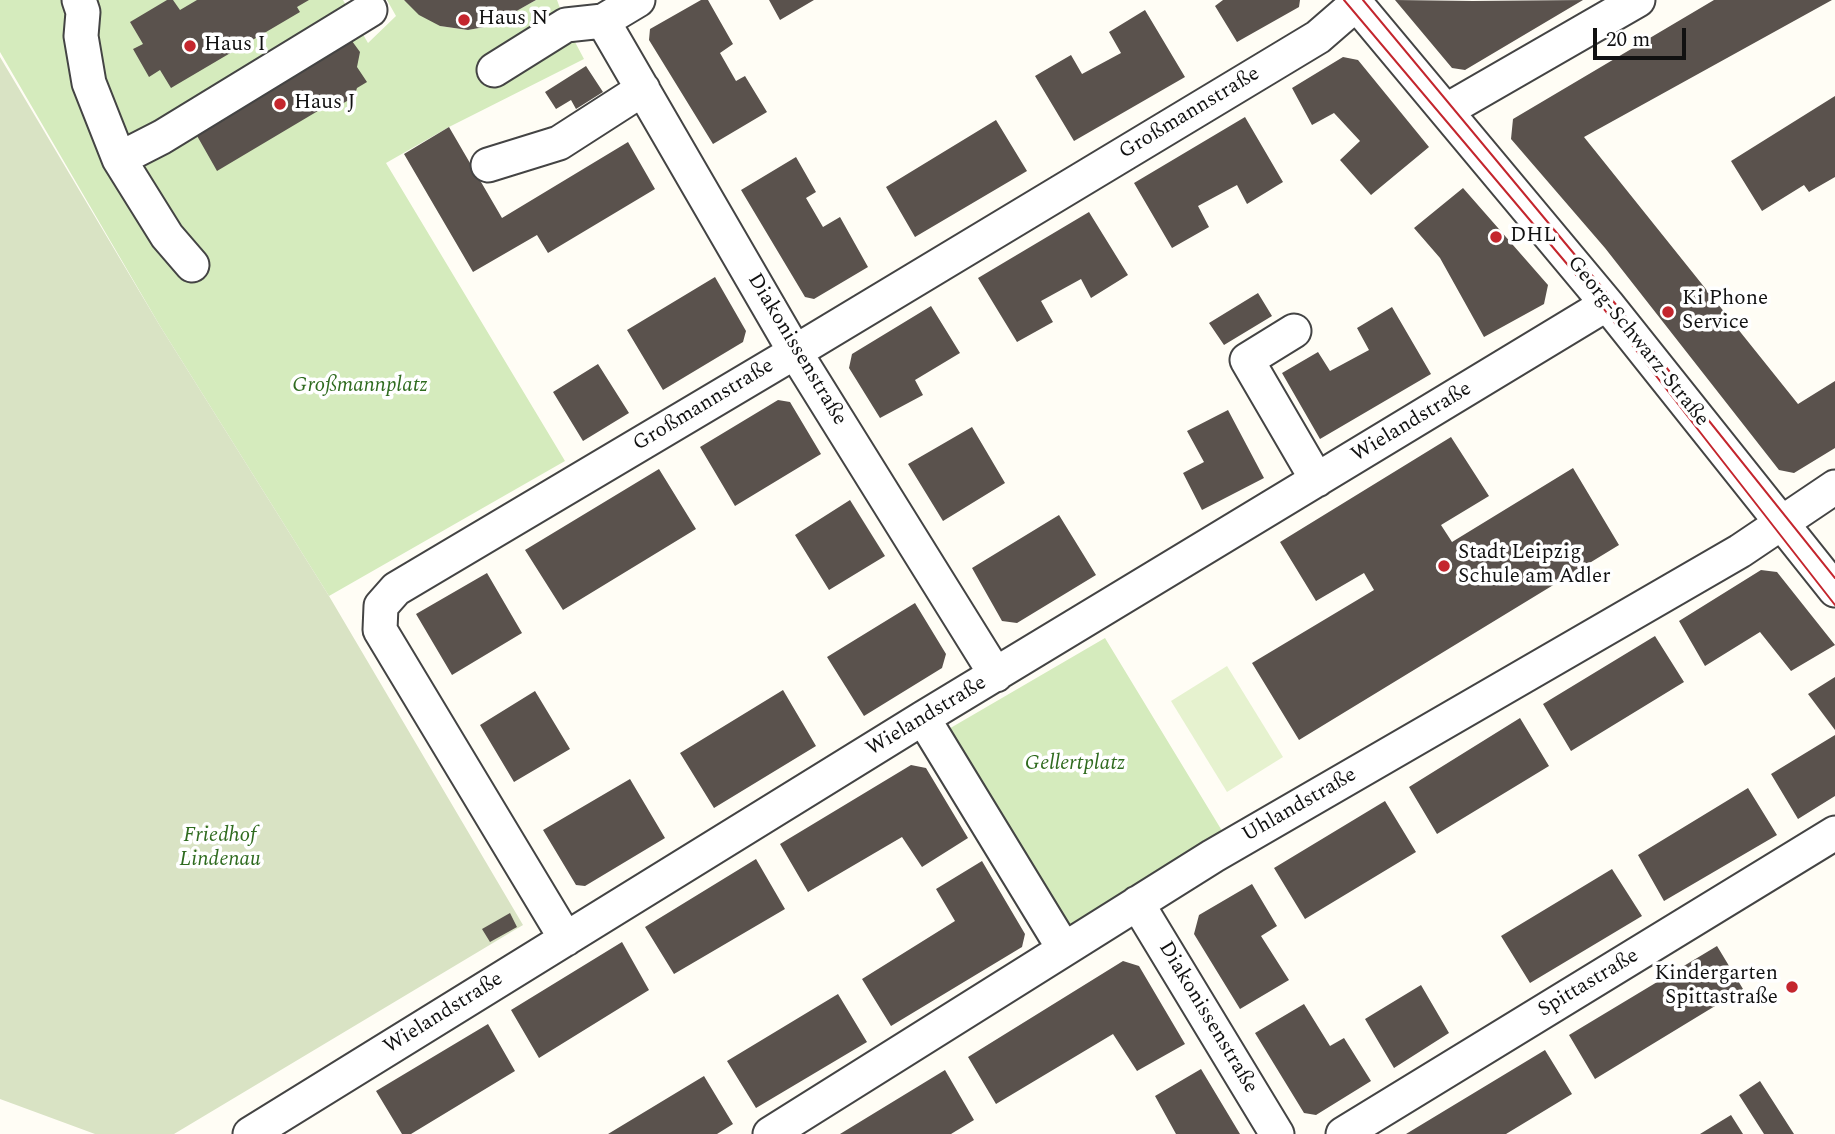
<!DOCTYPE html>
<meta charset="utf-8">
<style>
body{margin:0}
#map{position:relative;width:1835px;height:1134px;overflow:hidden;background:#fffdf5;font-family:Spectral,serif}
canvas{display:block}
.scale{position:absolute;left:1593px;top:28px;width:93px;height:32px;box-sizing:border-box;border:4px solid #111;border-top:0;padding-left:9px;font-size:21px;line-height:24px;white-space:nowrap;color:#111;-webkit-text-stroke:5px #fff;paint-order:stroke}
</style>
<div id="map">
<canvas width="1835" height="1134"></canvas>
<div class="scale">20 m</div>
</div>
<script>
const context = document.querySelector('canvas').getContext('2d');
context.lineJoin = 'round';
function fillPath(path, color) { context.fillStyle = color; context.fill(path, 'evenodd'); }
const shape = rows => new Path2D(rows.map(r => 'M' + r).join(''));
function stroke(path, color, width, dash) { context.strokeStyle = color; context.lineWidth = width; context.lineCap = dash ? 'butt' : 'round'; context.setLineDash(dash || []); context.stroke(path); }
function write(font, color, halo, rows, align = 'center') {
  context.font = font + ' Spectral,serif'; context.lineWidth = 7; context.setLineDash([]); context.textBaseline = 'middle'; context.strokeStyle = halo; context.fillStyle = color; for (const [text, x, y, turn = 0] of rows) {
    context.save(); context.translate(x, y); context.rotate((+turn || 0) * Math.PI / 180); context.textAlign = isNaN(turn) ? turn : align; if (halo) context.strokeText(text, 0, 0); context.fillText(text, 0, 0); context.restore();
  }
}
fillPath(shape([
 [0,0,343,0,368,43,396,16,387,0,404,0,440,26,468,30,490,26,536,0,557,0,566,25,584,59,449,127,386,163,565,461,329,596,160,326,0,52],
 [1105,638,1227,839,1072,934,947,730]
]), '#d5ebbd');
fillPath(shape([
 [0,57,160,326,329,596,523,925,174,1134,95,1134,0,1099]
]), '#d9e3c4');
fillPath(shape([
 [1227,666,1283,757,1227,792,1171,701]
]), '#e6f2cf');
fillPath(shape([
 [167,0,173,0,180,10,197,0,309,0,297,7,300,12,171,88,160,70,149,77,133,49,143,44,130,22],
 [404,0,536,0,490,26,468,30,440,26,419,15],
 [701,0,708,0,733,44,720,53,736,81,745,76,767,112,713,144,649,40,650,29],
 [769,0,814,0,780,20],
 [1223,0,1300,0,1299,7,1237,42,1215,6],
 [1395,0,1473,1,1583,0,1465,70,1452,68],
 [1714,0,1832,0,1584,137,1798,404,1835,381,1835,448,1794,473,1779,470,1605,248,1511,139,1513,119],
 [1145,10,1185,77,1074,141,1035,76,1071,55,1082,74,1121,53,1109,32],
 [340,38,352,41,360,52,357,67,367,82,357,88,354,97,340,105,333,102,217,171,196,134],
 [1343,57,1358,60,1429,147,1371,195,1340,160,1360,141,1334,113,1312,125,1292,88],
 [586,66,603,92,576,109,571,100,556,109,545,92],
 [1835,96,1835,177,1809,192,1804,185,1762,211,1731,161],
 [1245,117,1283,182,1247,204,1237,185,1198,206,1209,227,1172,248,1134,183],
 [996,120,1027,171,915,237,886,187],
 [449,127,502,218,628,142,655,189,548,253,537,235,473,272,404,154],
 [796,157,816,192,806,198,823,227,840,217,868,267,814,299,805,297,741,190],
 [1463,188,1548,285,1544,304,1484,337,1440,258,1414,228],
 [1089,212,1128,275,1091,298,1081,279,1041,301,1053,322,1017,342,978,278],
 [715,277,746,331,743,342,663,390,627,330],
 [1258,293,1272,316,1224,345,1209,323],
 [931,306,960,353,915,380,923,395,880,418,849,368,852,354],
 [1392,307,1431,374,1320,439,1282,373,1318,352,1330,371,1369,350,1357,328],
 [598,364,629,413,583,441,553,392],
 [778,400,790,402,821,454,735,506,700,447],
 [1228,410,1264,478,1202,510,1183,473,1204,462,1187,431],
 [972,427,1005,483,943,521,908,464],
 [1451,437,1489,496,1441,525,1452,542,1573,468,1619,545,1299,740,1252,663,1374,590,1364,573,1316,601,1280,542],
 [659,469,696,529,563,610,525,550],
 [850,500,885,556,829,590,795,535],
 [1059,515,1096,575,1017,623,1002,621,972,568],
 [1761,570,1777,572,1835,645,1791,671,1760,632,1705,666,1679,621],
 [487,573,522,633,452,675,416,614],
 [915,603,946,654,942,668,864,716,827,657],
 [1655,636,1684,682,1571,751,1543,704],
 [1835,677,1835,730,1808,694],
 [783,690,816,746,714,808,680,753],
 [535,691,570,749,514,782,480,725],
 [1520,718,1549,766,1437,834,1409,787],
 [1835,735,1835,796,1798,819,1771,774],
 [911,765,926,768,968,838,922,867,902,837,808,892,780,844],
 [630,779,665,838,585,886,576,885,543,830],
 [1748,788,1777,835,1664,901,1638,855],
 [1385,801,1416,852,1305,919,1274,868],
 [756,859,785,909,674,974,645,927],
 [982,861,1025,934,1022,947,891,1026,862,979,955,921,936,889],
 [1612,869,1642,916,1530,983,1501,936],
 [1252,884,1277,926,1261,936,1289,980,1240,1009,1194,934,1199,915],
 [510,913,517,927,490,942,482,929],
 [622,942,649,990,539,1058,511,1010],
 [1717,946,1743,989,1595,1079,1569,1035],
 [1123,961,1139,966,1185,1044,1137,1071,1113,1034,996,1104,968,1057],
 [1421,985,1449,1033,1394,1068,1365,1019],
 [838,994,867,1042,756,1108,727,1061],
 [1304,1004,1330,1046,1344,1038,1371,1081,1316,1115,1304,1113,1255,1033],
 [488,1024,515,1071,411,1134,402,1134,376,1091],
 [1545,1050,1572,1094,1506,1134,1406,1134],
 [1201,1069,1240,1134,1176,1134,1155,1096],
 [945,1070,974,1120,951,1134,840,1134],
 [704,1076,733,1124,717,1134,608,1134],
 [1760,1081,1794,1134,1764,1134,1739,1095],
 [1731,1115,1743,1134,1700,1134]
]), '#5a524d');
const minor = shape([
 [79,0,83,12,81,36,89,83,119,159,167,236,192,265],
 [1353,0,1607,304,1835,590],
 [603,21,795,352,996,675],
 [494,70,566,25,603,21,638,0],
 [1447,110,1638,0],
 [119,159,162,137,370,10],
 [488,165,559,143,643,89],
 [1294,331,1247,360,1317,480],
 [923,718,1064,949],
 [1137,903,1277,1134],
 [566,939,380,630,381,606,396,589,795,352,1318,37,1356,4],
 [250,1134,923,718,1607,304],
 [770,1134,1213,856,1740,551,1835,487],
 [1343,1134,1835,833]
]);
stroke(minor, '#444', 37);
stroke(minor, '#fff', 33);
stroke(shape([
 [1344,0,1589,290,1835,605],
 [1363,0,1605,291,1835,578]
]), '#c4262e', 2);
for (const [x, y, r, color] of [
 [464,20,7,"#c4262e"],
 [190,46,7,"#c4262e"],
 [280,104,7,"#c4262e"],
 [1496,237,7,"#c4262e"],
 [1668,312,7,"#c4262e"],
 [1444,566,7,"#c4262e"],
 [1792,987,7,"#c4262e"]
]) { const dot = new Path2D(); dot.arc(x, y, r, 0, 2 * Math.PI); context.fillStyle = color; context.fill(dot); stroke(dot, '#fff', 2.5); }
write('21px', '#111', '#fff', [
 ["Haus N",478,20],
 ["Haus I",204,46],
 ["Haus J",294,104],
 ["DHL",1510,237],
 ["Ki Phone",1682,300],
 ["Service",1682,324],
 ["Stadt Leipzig",1458,554],
 ["Schule am Adler",1458,578],
 ["Kindergarten",1778,975,"right"],
 ["Spittastraße",1778,999,"right"]
], 'left');
write('21px', '#111', '#fff', [
 ["Großmannstraße",1190,114,-31],
 ["Georg-Schwarz-Straße",1637,342,51],
 ["Diakonissenstraße",796,350,59],
 ["Großmannstraße",704,406,-31],
 ["Wielandstraße",1412,423,-31],
 ["Wielandstraße",927,717,-31],
 ["Uhlandstraße",1300,806,-30],
 ["Spittastraße",1589,984,-31],
 ["Wielandstraße",444,1014,-32],
 ["Diakonissenstraße",1207,1018,59]
]);
write('italic 21px', '#2f6b1f', '#fff', [
 ["Großmannplatz",360,387],
 ["Gellertplatz",1075,765],
 ["Friedhof",220,837],
 ["Lindenau",220,861]
]);
</script>
